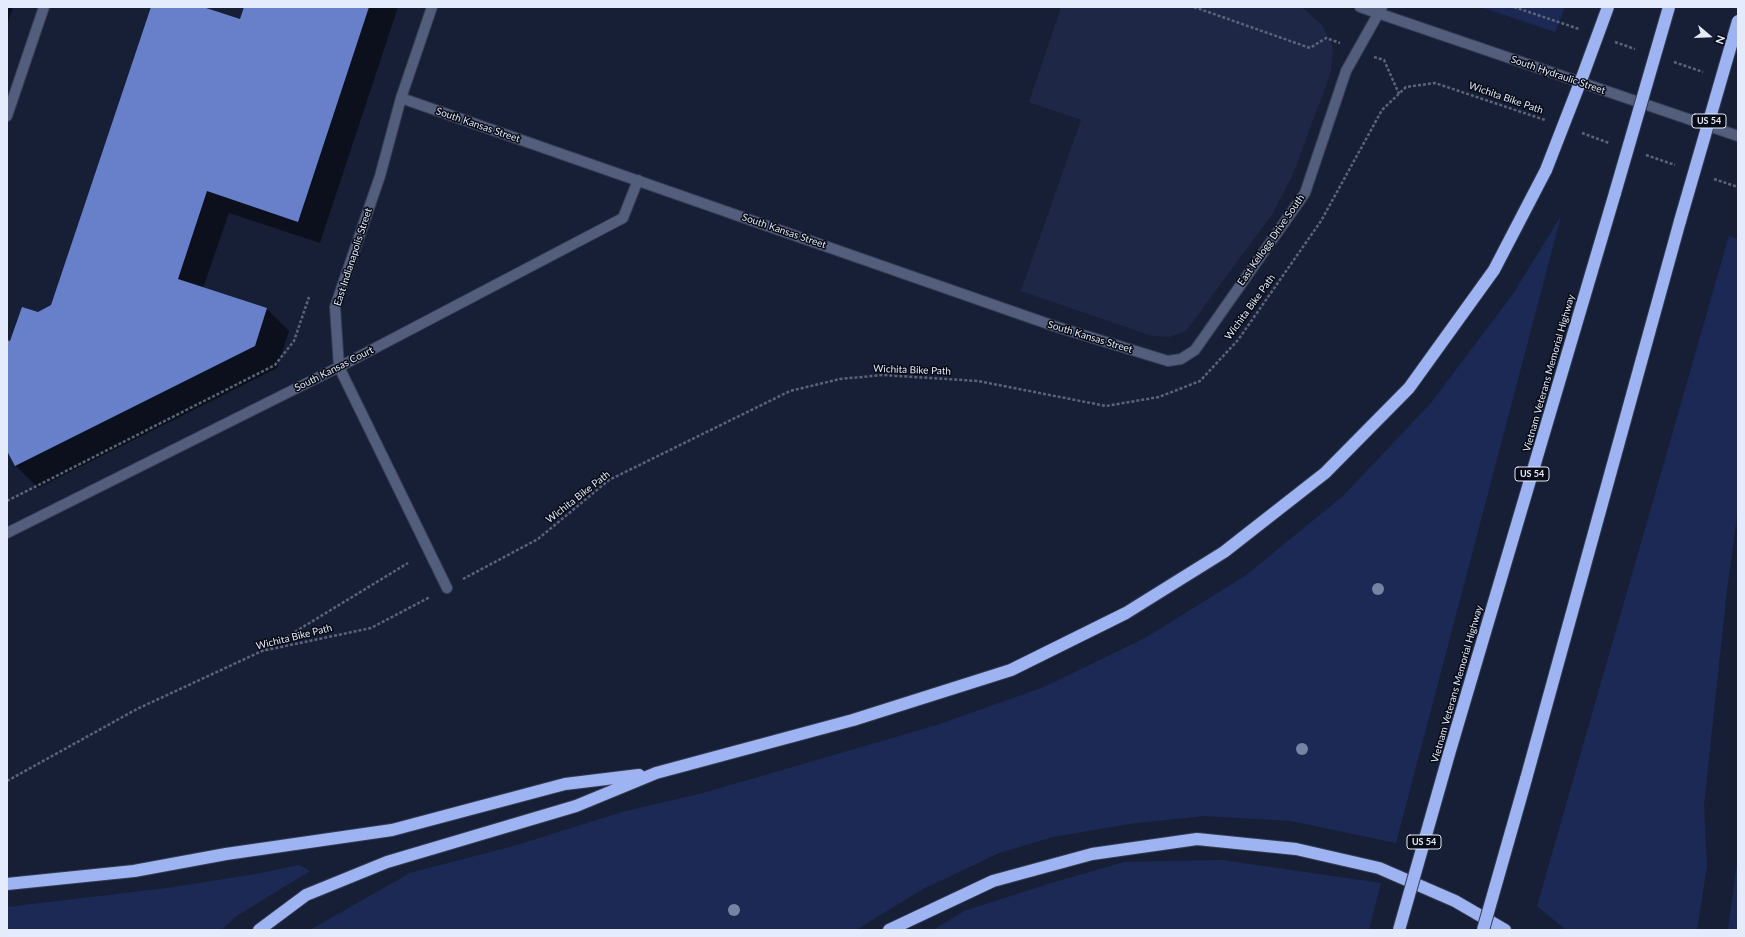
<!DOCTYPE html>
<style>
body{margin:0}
#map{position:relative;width:1745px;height:937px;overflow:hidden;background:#171f37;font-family:Lato,sans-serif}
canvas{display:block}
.frame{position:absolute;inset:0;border:8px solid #e4ebfc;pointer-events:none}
.north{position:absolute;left:1689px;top:16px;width:40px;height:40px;-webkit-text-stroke:3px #060a14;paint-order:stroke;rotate:109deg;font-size:11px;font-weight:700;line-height:16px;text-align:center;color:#e4ebfc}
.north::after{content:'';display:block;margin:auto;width:14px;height:18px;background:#e4ebfc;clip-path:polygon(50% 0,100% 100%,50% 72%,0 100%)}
</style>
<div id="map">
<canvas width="1745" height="937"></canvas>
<div class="frame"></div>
<div class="north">N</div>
</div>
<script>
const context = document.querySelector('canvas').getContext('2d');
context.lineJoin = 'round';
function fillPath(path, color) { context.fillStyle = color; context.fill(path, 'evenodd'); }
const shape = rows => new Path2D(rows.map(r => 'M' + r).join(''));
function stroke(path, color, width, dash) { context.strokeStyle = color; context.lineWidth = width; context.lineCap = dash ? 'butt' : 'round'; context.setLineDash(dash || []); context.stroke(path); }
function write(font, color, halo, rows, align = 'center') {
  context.font = font + ' Lato,sans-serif'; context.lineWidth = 3; context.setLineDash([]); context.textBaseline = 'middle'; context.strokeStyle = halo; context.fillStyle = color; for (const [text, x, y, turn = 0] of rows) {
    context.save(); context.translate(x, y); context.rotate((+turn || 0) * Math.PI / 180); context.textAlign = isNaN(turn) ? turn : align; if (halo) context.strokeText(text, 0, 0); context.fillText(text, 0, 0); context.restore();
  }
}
fillPath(shape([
 [1061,7,1299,7,1303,8,1322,25,1333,47,1331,72,1293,174,1273,213,1186,331,1169,337,1152,336,1021,291,1081,120,1029,102]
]), '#1e2846');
fillPath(shape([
 [1481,7,1565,7,1555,32],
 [1561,216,1396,843,1291,821,1204,816,1129,824,1053,837,999,853,923,889,856,930,310,930,410,873,517,845,622,812,703,793,937,725,1044,687,1145,638,1245,576,1343,496,1431,403,1513,294],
 [1729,236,1738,239,1738,508,1726,599,1704,805,1707,866,1697,930,1566,930,1537,906],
 [1738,856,1738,930,1728,930],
 [1222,860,1381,883,1369,930,933,930,964,911,1048,884,1124,862],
 [299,865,310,871,238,915,221,930,7,930,7,907,167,888,256,874]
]), '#1d2955');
fillPath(shape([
 [7,7,13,7,7,25],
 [152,7,200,7,240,20,245,7,398,7,320,243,229,213,203,288,267,309,289,331,277,368,38,488,16,466,7,448,7,341,11,342,38,313,52,306]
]), '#0007');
fillPath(shape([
 [151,7,203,7,240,19,244,7,369,7,298,222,207,191,178,279,267,308,255,346,15,466,7,451,7,340,10,341,22,307,38,312,51,305]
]), '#6880c9');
const service = shape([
 [7,116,44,7]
]);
const minor = shape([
 [432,7,401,98,380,176,335,307,339,367,447,588],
 [401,98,1054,326,1168,361,1181,359,1195,350,1305,193,1346,71,1382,7],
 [7,533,339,367,623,218,638,180]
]);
const tertiary = shape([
 [1360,7,1738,136]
]);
const motorway = shape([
 [1449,754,1615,193],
 [1526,779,1680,221],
 [7,884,134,871,226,854,392,830,565,784,639,775],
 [259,930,306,895,387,862,576,806,656,773,853,720,1011,670,1126,613,1224,552,1325,473,1409,388,1494,270,1546,170],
 [889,930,993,881,1092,854,1197,839,1296,849,1379,868,1455,901,1505,930]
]);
stroke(service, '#343c53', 12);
stroke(minor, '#343c53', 12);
stroke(tertiary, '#343c53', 12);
stroke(motorway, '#343c53', 14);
stroke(shape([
 [1194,7,1310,48,1326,38,1340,43],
 [1514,7,1579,29],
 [1615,42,1635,49],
 [1374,57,1384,60,1399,94],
 [1674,62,1703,72],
 [1582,133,1609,143],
 [1646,155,1675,165],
 [1714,179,1738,187],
 [7,501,275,365,294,341,309,297],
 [463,579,538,539,609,480,790,391,840,379,883,375,978,381,1106,406,1159,397,1200,381,1238,340,1321,221,1382,110,1406,87,1435,83,1545,120],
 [265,650,408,563],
 [7,781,137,709,262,651,371,628,430,597]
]), '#5c6379', 2.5, [3, 2]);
stroke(service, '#535e7d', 10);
stroke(minor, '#535e7d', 10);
stroke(tertiary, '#535e7d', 10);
stroke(motorway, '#9eb4f2', 12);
const motorwayBridge = shape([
 [1546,170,1583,75,1608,7],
 [1615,193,1669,7],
 [1680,221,1738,21],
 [1399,930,1449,754],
 [1483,930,1526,779]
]);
stroke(motorwayBridge, '#343c53', 14, []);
stroke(motorwayBridge, '#9eb4f2', 12);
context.fillStyle = '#7783a3';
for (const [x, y] of [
 [1378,589],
 [1302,749],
 [734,910]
]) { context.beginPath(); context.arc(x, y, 6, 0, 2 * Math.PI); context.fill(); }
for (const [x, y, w] of [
 [1709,121,34],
 [1532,474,34],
 [1424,842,34]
]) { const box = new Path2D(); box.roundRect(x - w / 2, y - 7, w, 14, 3); context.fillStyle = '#060a14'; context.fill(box); stroke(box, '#e4ebfc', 1); }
write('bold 9px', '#e4ebfc', null, [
 ["US 54",1709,121],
 ["US 54",1532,474],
 ["US 54",1424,842]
]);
write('10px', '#e4ebfc', '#060a14', [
 ["South Hydraulic Street",1558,75,19],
 ["Wichita Bike Path",1506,98,19],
 ["South Kansas Street",478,125,19],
 ["South Kansas Street",784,231,19],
 ["East Kellogg Drive South",1271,240,-55],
 ["East Indianapolis Street",353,257,-72],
 ["Wichita Bike Path",1250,307,-54],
 ["South Kansas Street",1090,337,17],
 ["South Kansas Court",334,369,-27],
 ["Wichita Bike Path",912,370,2],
 ["Vietnam Veterans Memorial Highway",1549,373,-74],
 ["Wichita Bike Path",578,497,-38],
 ["Wichita Bike Path",294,637,-14],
 ["Vietnam Veterans Memorial Highway",1457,684,-74]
]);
</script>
